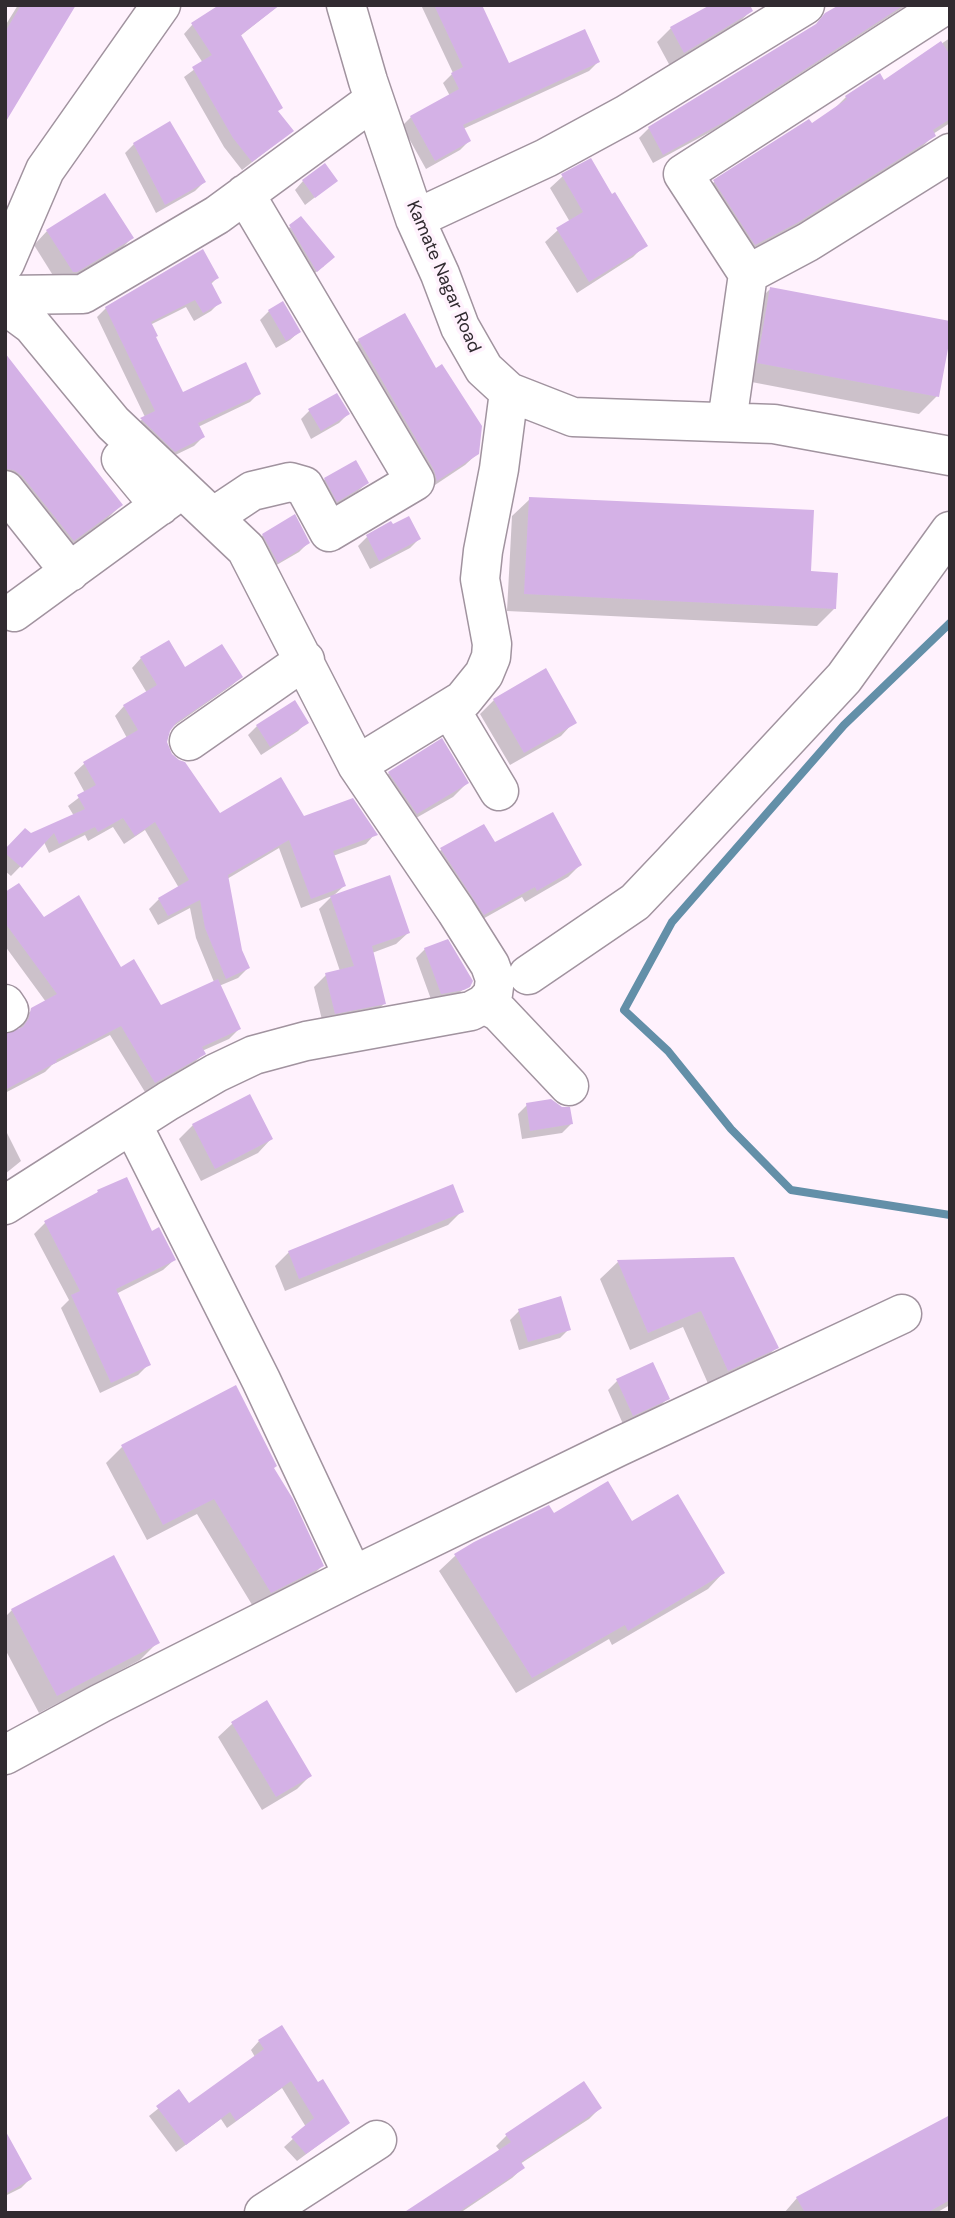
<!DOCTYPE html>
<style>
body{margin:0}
#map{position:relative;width:955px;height:2218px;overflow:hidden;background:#fff2fd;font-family:"DM Sans",sans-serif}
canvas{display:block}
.frame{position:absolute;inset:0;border:7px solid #312b30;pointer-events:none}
</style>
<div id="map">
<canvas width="955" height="2218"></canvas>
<div class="frame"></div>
</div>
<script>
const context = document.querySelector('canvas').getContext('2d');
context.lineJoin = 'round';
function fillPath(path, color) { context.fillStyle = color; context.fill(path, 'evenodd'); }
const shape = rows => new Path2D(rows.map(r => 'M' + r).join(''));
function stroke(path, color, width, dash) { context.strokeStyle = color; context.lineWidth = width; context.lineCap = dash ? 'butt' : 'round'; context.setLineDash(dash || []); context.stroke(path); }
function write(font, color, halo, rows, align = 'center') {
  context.font = font + ' "DM Sans",sans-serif'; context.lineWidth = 7; context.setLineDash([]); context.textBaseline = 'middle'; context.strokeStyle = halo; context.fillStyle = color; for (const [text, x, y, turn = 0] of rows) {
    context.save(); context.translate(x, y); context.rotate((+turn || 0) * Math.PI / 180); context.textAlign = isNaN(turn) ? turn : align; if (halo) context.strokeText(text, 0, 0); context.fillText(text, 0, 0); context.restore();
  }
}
fillPath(shape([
 [18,5,69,5,5,120,5,26],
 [279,5,239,37,277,112,292,131,242,170,224,147,184,77,203,63,184,34,192,25],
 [421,5,480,5,509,66,598,62,589,71,463,129,469,141,460,150,426,169,402,126,411,117,450,96,443,83,453,73],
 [842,5,907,5,712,131,653,163,639,138,649,128,813,28],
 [751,11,737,24,670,66,657,42,671,28],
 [950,38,950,123,933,134,934,135,916,153,777,240,737,262,697,200,714,182,811,126,831,112,846,97,879,75,884,82],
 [134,144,204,182,195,191,156,213,125,153],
 [563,176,645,245,633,257,577,293,545,242,558,230,570,222,550,188],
 [303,181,336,181,305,205,295,190],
 [290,227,324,266,307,279,281,236],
 [47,231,132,238,118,252,59,285,34,245],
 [217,278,210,285,220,302,211,311,194,321,186,307,150,325,154,337,182,394,259,393,250,402,198,427,203,437,194,446,165,460,132,428,145,417,97,317,106,308],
 [769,290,950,322,937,396,919,414,741,380,751,308],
 [269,311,299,332,290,340,276,348,260,320],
 [359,340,477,454,465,465,426,491,348,351],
 [5,377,121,505,104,522,55,558,5,495],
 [310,410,348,414,339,423,311,439,301,419],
 [325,479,367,483,358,491,328,509,316,488],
 [530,499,835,608,817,626,507,611,512,516],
 [294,517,308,543,299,552,268,570,254,544,263,535],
 [367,537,419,539,410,548,370,569,358,546],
 [141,658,184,670,241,677,231,686,168,730,165,742,170,755,219,815,303,818,375,834,366,844,333,856,344,886,332,897,408,933,396,944,372,953,384,1004,372,1015,323,1024,314,987,326,975,340,971,319,909,332,896,301,908,279,848,227,879,241,950,248,968,238,978,219,986,239,1029,229,1039,202,1051,204,1053,194,1063,145,1092,110,1035,52,1065,45,1072,5,1093,5,1036,19,1031,21,1020,32,1010,46,1002,5,946,5,895,121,969,160,1007,214,982,196,938,190,908,158,925,149,909,159,899,179,888,145,830,124,844,113,827,88,841,85,835,49,853,44,842,11,876,5,871,5,851,31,836,74,816,68,806,85,793,74,773,84,764,127,738,115,716,124,706,147,693,132,668],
 [494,700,574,722,561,736,510,765,480,714],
 [307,722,298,731,261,755,248,735,257,726],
 [389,773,467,783,453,797,402,826,376,787],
 [484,826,494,845,580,865,568,877,525,902,522,897,472,925,429,861,441,850],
 [425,949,470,984,453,998,432,1002,416,958],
 [527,1105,571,1124,562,1133,522,1139,518,1114],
 [193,1125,271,1139,258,1153,201,1181,179,1139],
 [5,1129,21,1161,5,1174],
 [98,1192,151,1233,174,1260,163,1270,116,1294,149,1364,138,1375,100,1393,61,1308,69,1300,34,1234,45,1223,93,1197],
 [462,1211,448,1225,285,1291,275,1266,289,1252],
 [733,1259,777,1347,759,1365,710,1388,683,1327,630,1350,600,1279,618,1262],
 [519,1311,569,1329,560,1338,519,1350,510,1320],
 [652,1364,668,1398,659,1407,623,1424,608,1390,617,1381],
 [122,1447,272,1469,322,1566,306,1582,254,1608,197,1514,147,1540,106,1463],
 [553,1515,631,1524,723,1573,708,1589,612,1645,609,1639,516,1693,439,1571,455,1556,475,1543],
 [12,1610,158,1642,140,1660,39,1713,5,1649,5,1617],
 [266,1703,310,1776,297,1789,262,1810,218,1737,232,1724],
 [259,2041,318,2084,348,2123,297,2161,284,2147,306,2127,282,2088,227,2128,221,2119,176,2152,149,2116,179,2092,189,2105,255,2057,251,2050],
 [600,2108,589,2119,520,2164,523,2168,512,2178,460,2213,405,2213,500,2151,496,2146,507,2135],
 [950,2117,950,2205,936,2213,784,2213,797,2198],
 [5,2134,30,2179,21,2188,5,2196]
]), '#0003');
stroke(shape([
 [950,623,844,725,672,922,624,1010,668,1051,731,1129,791,1190,950,1215]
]), '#638fa8', 8);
fillPath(shape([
 [21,5,76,5,5,123,5,32],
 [219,5,280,5,241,35,283,108,278,111,294,131,252,162,233,138,192,67,212,55,191,23],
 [434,5,482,5,509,63,585,29,600,62,463,125,471,141,435,161,410,116,459,89,451,73,463,67],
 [710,5,750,5,753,11,684,53,670,27],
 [839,5,904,5,724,122,663,155,648,127,816,24,825,13],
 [941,41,950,55,950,119,933,130,936,136,797,223,755,245,713,180,809,119,812,123,847,99,845,96,880,73,884,80],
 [170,121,206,182,165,205,133,143],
 [591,158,612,194,615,192,648,246,589,282,556,228,583,212,561,174],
 [325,163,338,181,315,198,302,180],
 [105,193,134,238,77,272,73,272,46,230],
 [301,216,335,257,317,272,289,225],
 [203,249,219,278,211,282,222,303,203,313,195,300,151,322,158,336,156,337,183,392,246,362,261,394,198,423,205,437,175,452,140,418,155,411,105,307],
 [770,287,950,321,950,338,939,397,757,363],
 [283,301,301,332,286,341,268,310],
 [405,313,436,368,442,364,482,426,479,454,437,481,434,470,358,339],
 [5,353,123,505,74,541,22,476,14,470,5,469],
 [337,393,350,414,321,431,308,409],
 [356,460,369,483,337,502,324,478],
 [529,497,814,510,811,571,838,573,836,609,524,594],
 [295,514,310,543,278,563,262,534],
 [409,516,421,539,379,561,366,535,391,521,393,524],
 [169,640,185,667,222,644,243,677,176,723,170,731,167,742,172,754,179,760,185,762,220,813,281,777,304,816,353,798,378,835,333,851,346,886,311,899,289,840,228,875,242,950,250,968,226,979,205,928,200,900,168,916,158,898,189,880,155,822,135,836,123,818,98,832,95,827,59,844,54,833,22,868,5,853,5,849,25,828,31,833,85,809,77,795,96,785,83,762,138,730,123,705,157,685,140,657],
 [546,668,577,723,524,753,493,699],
 [295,700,309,723,270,747,256,725],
 [442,738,469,783,417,814,388,772],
 [553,812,582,865,537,891,535,887,484,915,440,848,484,824,495,842],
 [390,875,410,933,372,946,386,1004,335,1014,325,973,354,966,330,896],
 [19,883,44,917,79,895,121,967,134,959,161,1005,218,979,241,1029,202,1047,206,1054,155,1083,121,1026,56,1060,57,1062,5,1090,5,1034,23,1027,29,1018,31,1008,57,994,5,923,5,892],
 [448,939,473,981,470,987,464,990,441,994,424,948],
 [250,1094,273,1139,215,1169,192,1124],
 [551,1099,562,1107,570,1107,573,1124,530,1131,526,1103],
 [127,1177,152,1231,159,1227,176,1260,116,1289,151,1365,111,1383,71,1295,80,1291,44,1221,98,1192,97,1190],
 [453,1184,464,1212,299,1279,288,1251],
 [734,1257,779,1348,728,1371,701,1311,648,1333,617,1260],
 [561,1296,571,1330,528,1342,518,1309],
 [653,1362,670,1399,633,1416,616,1379],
 [236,1385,277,1466,274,1468,293,1499,324,1566,271,1593,214,1499,163,1525,121,1445],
 [608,1481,632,1521,678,1494,725,1573,628,1631,625,1625,532,1678,454,1554,474,1542,549,1505,554,1513],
 [114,1555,160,1643,57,1696,11,1609],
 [267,1700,312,1776,276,1797,231,1722],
 [282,2025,318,2082,323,2079,350,2123,306,2154,291,2137,314,2118,291,2081,236,2121,230,2112,186,2145,156,2106,179,2089,189,2103,264,2049,258,2040],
 [584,2081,602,2108,521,2162,525,2168,457,2213,403,2213,511,2142,505,2134],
 [950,2115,950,2200,927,2213,805,2213,796,2197],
 [5,2130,32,2179,5,2194]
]), '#d4b1e6');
const minor = shape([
 [346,5,368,81,415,219,440,274,460,327,484,369,509,392,573,417,774,424,950,456],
 [415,219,546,158,627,114,805,5],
 [5,263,45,170,161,5],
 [748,274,808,242,950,153],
 [5,295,83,294,217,215,374,100],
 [5,305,32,325,113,423,246,549,357,765,456,911,490,965,495,979,493,994,484,1004,471,1011,306,1041,254,1055,216,1073,168,1101,5,1205],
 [727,422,748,274,683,174,945,5],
 [121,459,160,506],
 [5,490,70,572],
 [213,517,252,491,290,482,304,486,329,532,415,481,245,194],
 [14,612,181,490],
 [450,709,499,791],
 [189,741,305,660],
 [357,765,463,700,484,674,491,657,492,644,480,579,483,551,499,469,509,392],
 [528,975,635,902,672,863,844,678,950,531],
 [5,1004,9,1010,5,1013],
 [484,1004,499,1012,569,1086],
 [132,1124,261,1380,353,1576],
 [5,1755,101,1703,353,1576,618,1447,902,1314],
 [264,2213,377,2140]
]);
stroke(minor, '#a1939f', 41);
stroke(minor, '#fff', 38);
write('18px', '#312b30', '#fff2fd', [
 ["Kamate Nagar Road",443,277,67]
]);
</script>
